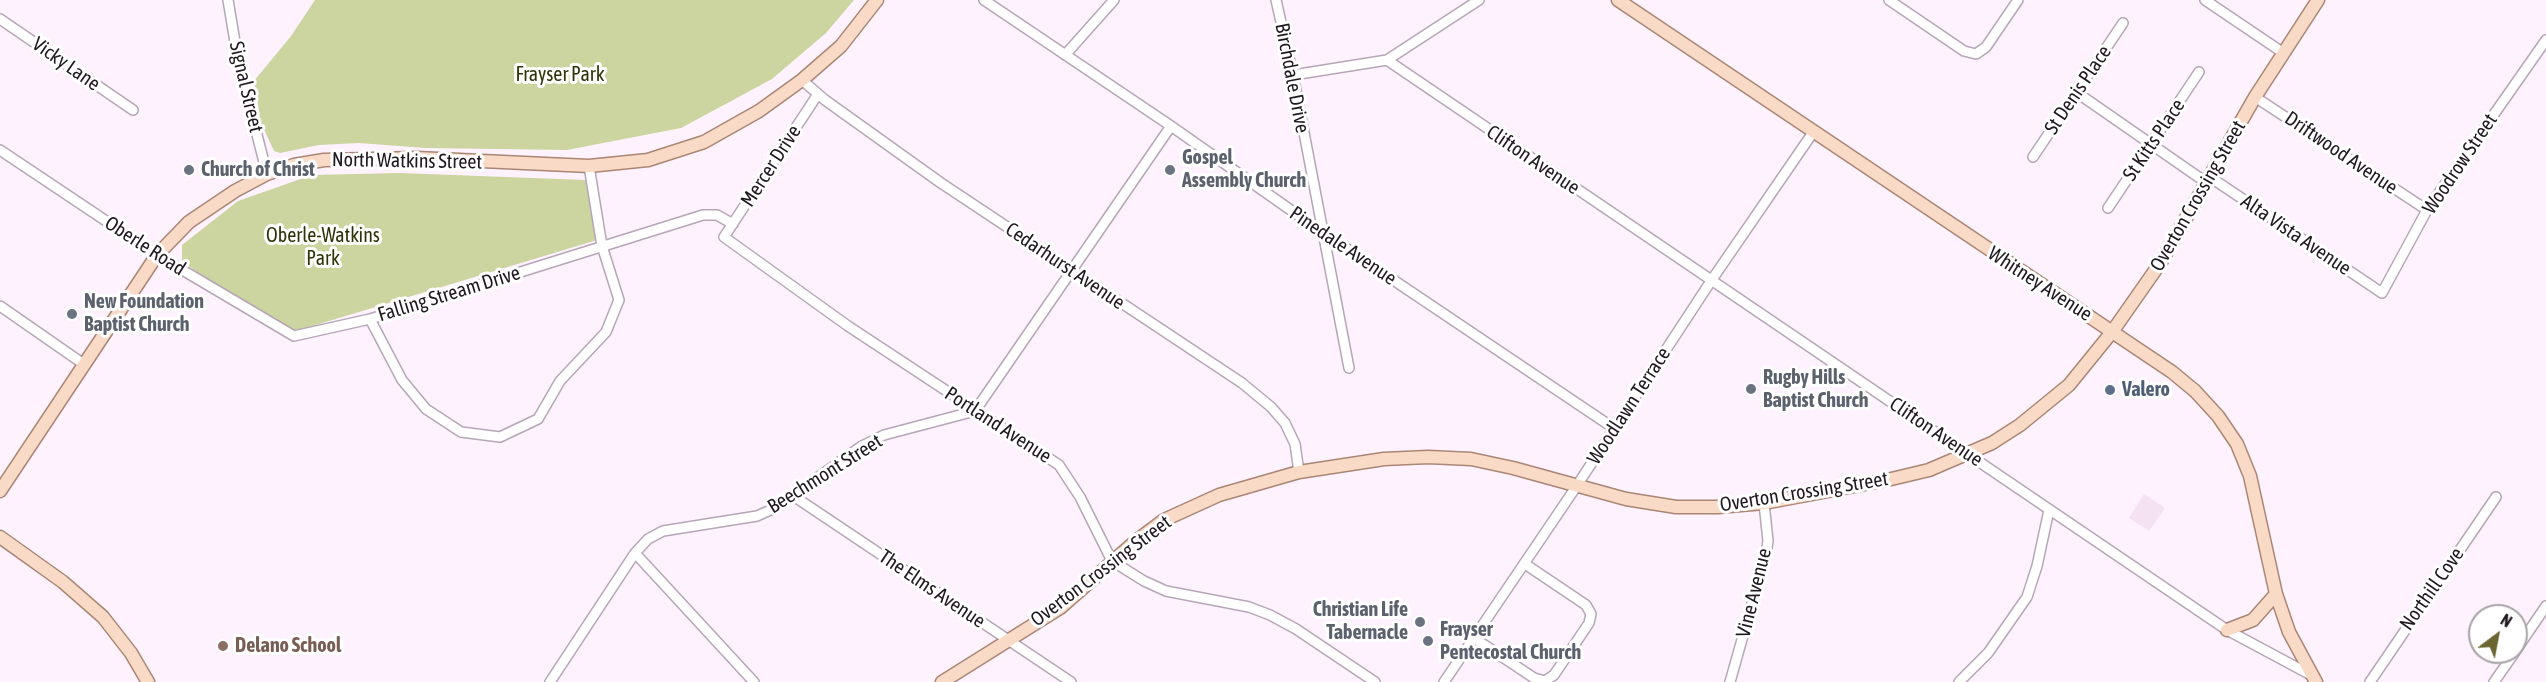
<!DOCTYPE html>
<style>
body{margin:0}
#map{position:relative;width:2546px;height:682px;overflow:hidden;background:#fef2fe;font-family:"Asap Condensed",sans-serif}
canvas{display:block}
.north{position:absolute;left:2468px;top:604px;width:60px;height:60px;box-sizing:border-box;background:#fff;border:2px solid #a6a3a6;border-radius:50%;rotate:32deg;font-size:16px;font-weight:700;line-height:24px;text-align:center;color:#201920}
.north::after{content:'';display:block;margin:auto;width:21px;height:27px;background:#6b6532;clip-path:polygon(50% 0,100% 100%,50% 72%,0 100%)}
</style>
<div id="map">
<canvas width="2546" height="682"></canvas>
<div class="north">N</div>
</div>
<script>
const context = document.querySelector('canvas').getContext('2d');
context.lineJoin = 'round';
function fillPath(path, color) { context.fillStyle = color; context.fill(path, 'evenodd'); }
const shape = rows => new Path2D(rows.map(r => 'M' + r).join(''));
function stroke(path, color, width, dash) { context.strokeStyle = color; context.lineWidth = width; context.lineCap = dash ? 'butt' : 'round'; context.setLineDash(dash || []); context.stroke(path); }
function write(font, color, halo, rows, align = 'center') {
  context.font = font + ' "Asap Condensed",sans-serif'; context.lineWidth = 6; context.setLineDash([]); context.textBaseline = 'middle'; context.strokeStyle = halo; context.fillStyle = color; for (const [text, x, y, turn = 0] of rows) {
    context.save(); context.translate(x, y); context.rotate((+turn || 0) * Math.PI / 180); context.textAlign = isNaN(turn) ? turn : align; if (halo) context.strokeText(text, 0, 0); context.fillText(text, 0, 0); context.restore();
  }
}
fillPath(shape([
 [2144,494,2165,508,2149,531,2129,518]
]), '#f4e2f3');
fillPath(shape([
 [315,0,854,0,826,33,772,79,681,128,567,150,425,148,359,143,319,145,280,153,274,151,261,123,254,81,291,36],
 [400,173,586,180,597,240,296,331,207,279,182,261,182,245,238,201,312,175]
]), '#ccd4a0');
const minor = shape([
 [228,0,238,60,267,174],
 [984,0,1171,126,1322,232,1615,429],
 [1276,0,1293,75,1349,368],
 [1889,0,1964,51,1976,54,1986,47,2018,0],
 [2205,0,2282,52],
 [0,19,133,110],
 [1065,55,1114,0],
 [1387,60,2227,630,2311,675],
 [1293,75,1387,60,1479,0],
 [802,80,825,100,941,183,1242,383,1271,407,1285,423,1295,444,1299,472],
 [2076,92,2207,183],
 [818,94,724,237,848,326,1059,465,1080,497,1112,561,1144,581,1166,591,1249,607,1270,615,1296,629,1375,682],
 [2255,97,2427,210],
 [0,150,157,255,294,336,370,319,703,215,717,215,733,224],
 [2033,157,2123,23],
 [2210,177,2382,293,2427,210,2546,40],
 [2108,208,2199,72],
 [0,306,85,365],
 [370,319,402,380,426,409,461,432,500,437,538,419,560,381,606,332,619,300,602,246,589,166],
 [792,495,1071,682],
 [635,553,754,682],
 [1474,638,1534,678,1545,681,1554,675,1589,623,1591,614,1586,605,1525,564],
 [2516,650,2546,606],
 [550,682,635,553,648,539,663,531,757,516,775,508,862,446,884,435,975,411,1171,126],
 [1444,682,1576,487,1711,281,1814,131],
 [1730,682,1766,554,1768,541,1764,503],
 [1959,682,1988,653,2027,597,2037,566,2049,510],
 [2370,682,2496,497],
 [2494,682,2515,652]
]);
const major = shape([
 [1618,0,2172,372,2195,391,2218,416,2237,444,2250,476,2276,594,2289,632,2316,682],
 [0,491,157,255,189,222,235,191,267,174,294,165,324,160,417,158,589,166,648,160,704,142,759,111,802,80,841,46,877,0],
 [0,537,63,582,103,617,131,653,148,682],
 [2227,630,2253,620,2276,594],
 [942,682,1060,608,1136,541,1164,520,1219,495,1299,472,1384,459,1428,457,1471,459,1513,468,1626,499,1676,507,1718,507,1764,503,1887,480,1929,470,1992,443,2020,425,2069,385,2112,332,2161,262,2255,97,2318,0]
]);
stroke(minor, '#b7a5b8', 12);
stroke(major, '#aa8674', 15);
stroke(minor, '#fff', 9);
stroke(major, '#f8dac7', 12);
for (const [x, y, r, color] of [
 [189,170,6,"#6b7280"],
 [1170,170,6,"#6b7280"],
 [72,314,6,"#6b7280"],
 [1751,389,6,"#6b7280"],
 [2110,390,6,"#5c6f8a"],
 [1420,622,6,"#6b7280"],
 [1428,641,6,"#6b7280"],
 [223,646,6,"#8d6e63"]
]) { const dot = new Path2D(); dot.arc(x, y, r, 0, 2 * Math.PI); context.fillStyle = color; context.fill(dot); stroke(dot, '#fff', 2); }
write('20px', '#201920', '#fff', [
 ["Vicky Lane",66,64,35],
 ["Birchdale Drive",1292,78,79],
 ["Signal Street",246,87,77],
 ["St Denis Place",2078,90,-56],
 ["St Kitts Place",2154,140,-56],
 ["Driftwood Avenue",2341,153,34],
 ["Clifton Avenue",1533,160,34],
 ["North Watkins Street",407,161,1],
 ["Woodrow Street",2460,164,-56],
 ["Mercer Drive",771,166,-57],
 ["Overton Crossing Street",2198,196,-60],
 ["Alta Vista Avenue",2296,235,34],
 ["Oberle Road",145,246,33],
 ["Pinedale Avenue",1343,246,34],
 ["Cedarhurst Avenue",1065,266,34],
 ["Whitney Avenue",2040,284,33],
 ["Falling Stream Drive",449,294,-17],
 ["Woodlawn Terrace",1629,406,-57],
 ["Portland Avenue",998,425,33],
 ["Clifton Avenue",1936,432,34],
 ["Beechmont Street",825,474,-32],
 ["Overton Crossing Street",1804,492,-9],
 ["Overton Crossing Street",1101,571,-37],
 ["The Elms Avenue",932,589,34],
 ["Northill Cove",2432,589,-55],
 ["Vine Avenue",1754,593,-76]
]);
write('20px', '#2f3306', '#fff', [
 ["Frayser Park",560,75],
 ["Oberle-Watkins",323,236],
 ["Park",323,259]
]);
write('bold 20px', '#5b616d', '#fff', [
 ["Gospel",1182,158],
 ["Assembly Church",1182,181],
 ["Church of Christ",201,170],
 ["New Foundation",84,302],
 ["Baptist Church",84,325],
 ["Rugby Hills",1763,378],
 ["Baptist Church",1763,401],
 ["Christian Life",1408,610,"right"],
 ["Tabernacle",1408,633,"right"],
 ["Frayser",1440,630],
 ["Pentecostal Church",1440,653]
], 'left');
write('bold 20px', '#4e5e75', '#fff', [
 ["Valero",2122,390]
], 'left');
write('bold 20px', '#785e54', '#fff', [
 ["Delano School",235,646]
], 'left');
</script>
